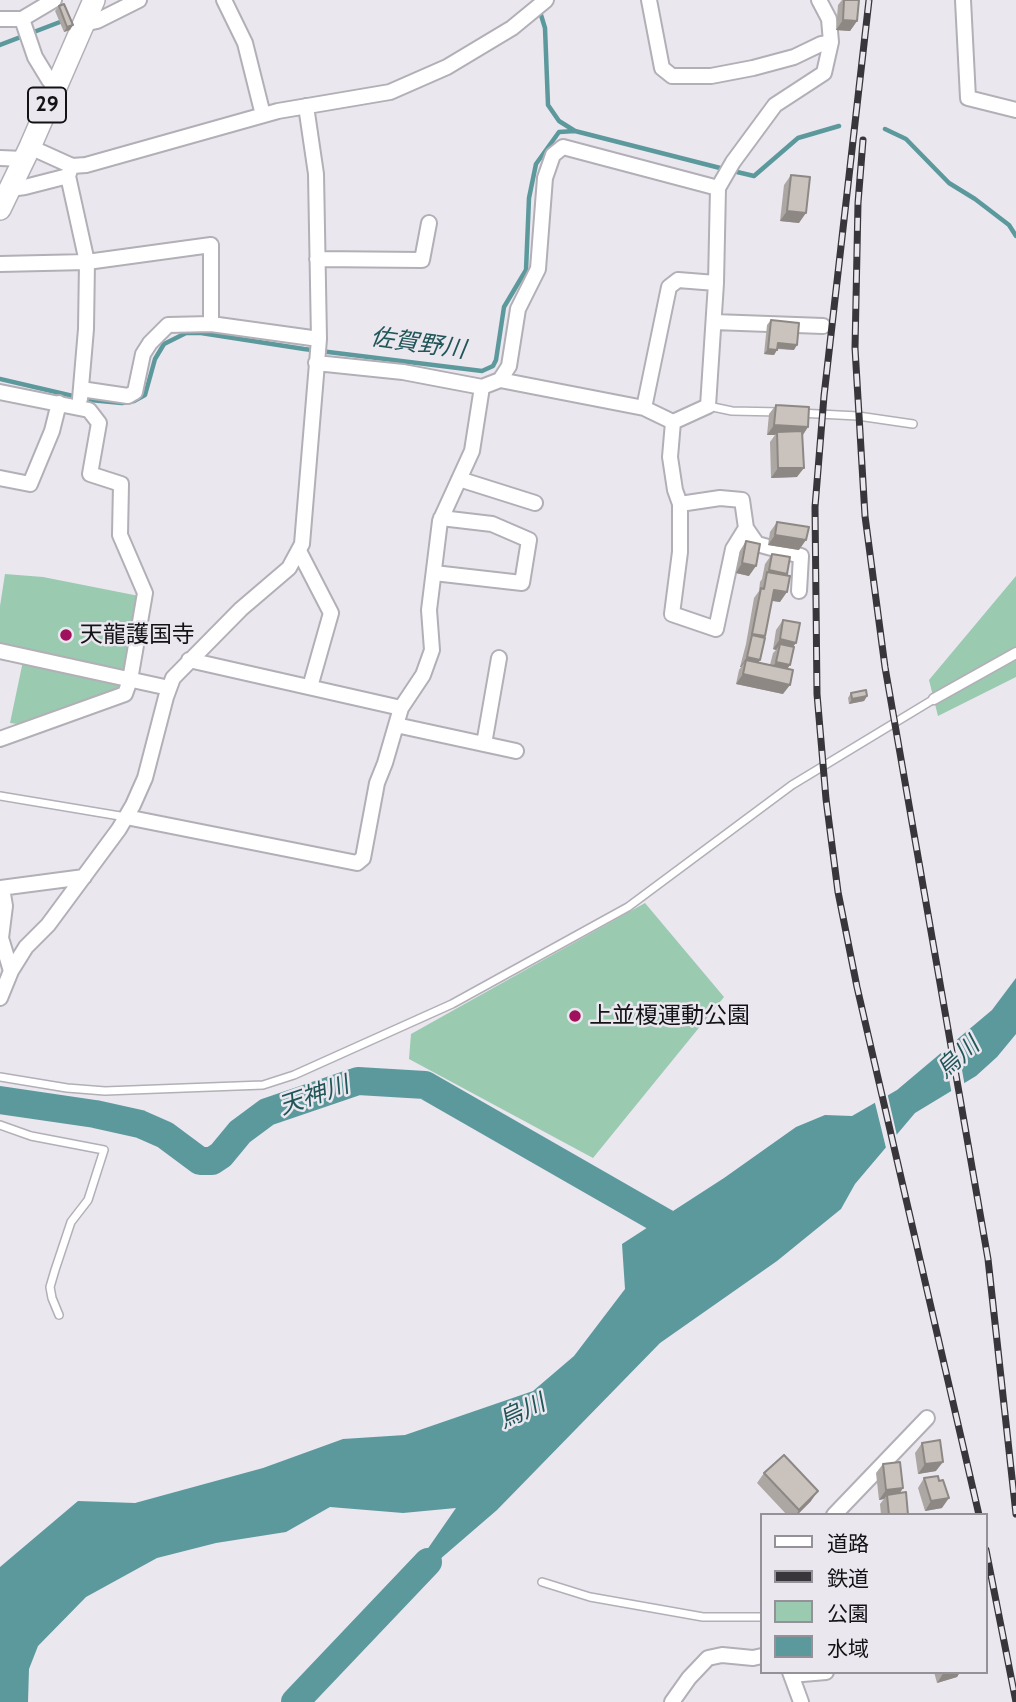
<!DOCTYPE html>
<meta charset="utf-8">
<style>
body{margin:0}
#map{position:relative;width:1016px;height:1702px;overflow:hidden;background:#eae7ef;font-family:Cabin,"Noto Sans JP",sans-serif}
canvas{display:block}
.legend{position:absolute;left:760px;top:1513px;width:228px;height:161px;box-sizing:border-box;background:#eae7ef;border:2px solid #949298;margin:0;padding:9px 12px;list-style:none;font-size:21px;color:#131215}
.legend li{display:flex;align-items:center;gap:14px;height:35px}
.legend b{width:35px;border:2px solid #949298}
</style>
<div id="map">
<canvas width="1016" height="1702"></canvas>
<ul class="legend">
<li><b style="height:9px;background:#fff"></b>道路</li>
<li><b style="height:9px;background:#38363a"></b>鉄道</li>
<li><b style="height:19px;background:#9acab0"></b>公園</li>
<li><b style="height:19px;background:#5c999c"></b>水域</li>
</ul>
</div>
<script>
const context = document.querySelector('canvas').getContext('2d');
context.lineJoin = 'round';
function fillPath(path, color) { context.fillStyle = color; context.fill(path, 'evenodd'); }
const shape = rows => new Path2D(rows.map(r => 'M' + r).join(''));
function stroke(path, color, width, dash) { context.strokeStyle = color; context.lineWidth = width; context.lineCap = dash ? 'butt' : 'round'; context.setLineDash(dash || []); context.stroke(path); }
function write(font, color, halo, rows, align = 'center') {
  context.font = font + ' Cabin,"Noto Sans JP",sans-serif'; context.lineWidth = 5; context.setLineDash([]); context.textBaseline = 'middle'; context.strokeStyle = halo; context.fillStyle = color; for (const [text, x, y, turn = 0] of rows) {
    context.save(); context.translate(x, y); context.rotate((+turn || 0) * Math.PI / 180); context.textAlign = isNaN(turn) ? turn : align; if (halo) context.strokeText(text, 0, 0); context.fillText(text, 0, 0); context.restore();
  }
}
fillPath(shape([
 [5,574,43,577,139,596,125,674,0,644,0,606],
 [1016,576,1016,677,938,716,929,680],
 [23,661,123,682,121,689,25,725,10,723],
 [645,903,724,997,593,1158,409,1059,411,1034]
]), '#9acab0');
fillPath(shape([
 [1016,978,1016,1034,997,1057,976,1076,915,1113,855,1184,841,1209,777,1261,660,1343,497,1510,403,1591,422,1557,456,1508,403,1513,330,1507,286,1532,216,1543,157,1558,86,1597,38,1646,29,1669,28,1702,0,1702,0,1567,78,1501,135,1503,263,1468,343,1439,405,1435,533,1391,574,1356,625,1289,622,1244,724,1178,796,1127,825,1115,852,1116,897,1090,992,1010]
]), '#5c999c');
fillPath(shape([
 [956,1036,965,1087,952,1095,943,1046],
 [887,1092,898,1140,887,1152,874,1099]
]), '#eae7ef');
stroke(shape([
 [541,15,545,28,548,105,559,121,575,131],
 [0,45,60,22],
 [885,129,906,139,949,183,975,199,1009,225,1016,236],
 [733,171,754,176,798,138,839,126],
 [0,379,90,400,122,403,134,401,145,395,155,359,164,344,186,333,201,333,304,349,482,371,493,366,496,360,504,307,526,270,529,198,536,164,559,132,575,131,724,169]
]), '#5c999c', 4.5);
stroke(shape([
 [0,1100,95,1114,140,1124,165,1135,200,1161,212,1161,221,1155,240,1132,267,1112,358,1081,425,1085,692,1238],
 [295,1702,428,1562]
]), '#5c999c', 28);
const service = shape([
 [708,406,732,411,780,412],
 [799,413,858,416,913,424],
 [0,796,126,817],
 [0,1077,67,1088,105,1091,263,1085,294,1075,452,1004,628,907,792,785,934,699],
 [0,1125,31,1136,104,1150,88,1200,71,1222,55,1270,50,1287,52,1298,59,1315],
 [542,1582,590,1597,703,1617,762,1617]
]);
const pedestrian = shape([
 [934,699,1016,653]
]);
const minor = shape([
 [224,0,245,43,263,115],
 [649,0,662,68,672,76,711,76,753,68,794,57,821,44,831,42],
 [963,0,968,98,1016,110],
 [0,19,22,19,54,0],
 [22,19,35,57,49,80,56,84],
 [83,24,97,21,139,0],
 [30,147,72,166,86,165,278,111,390,92,447,67,512,28,546,0],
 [0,158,24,159],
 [68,176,87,262,86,329,80,399],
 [10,189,25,187,68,176,71,167],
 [317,259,422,260,429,223],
 [0,264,87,262,211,245,211,324],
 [714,322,823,326],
 [316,363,403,372,482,387,500,380,509,366,518,309,538,269,545,178,553,155,563,147,718,188,733,162,775,105,824,73,831,42,829,19,819,0],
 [500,380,644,408,673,422,708,406,716,283,718,188],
 [81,389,128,396,135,392,143,354,150,343,168,325,211,324,319,339],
 [0,392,89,410,99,423,90,474,121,484,120,535,145,593,130,680,125,694,0,739],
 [644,408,669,287,678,280,716,283],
 [673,422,670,457,675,490,680,504,680,552,672,614,716,629,733,549,746,528],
 [0,478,30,484,52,431,59,403],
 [459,479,535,503],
 [680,504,720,498,742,500,746,528,757,544,801,556,799,591],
 [299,551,331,613,310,687],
 [434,573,522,583,529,540,492,524,441,518],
 [0,651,169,688],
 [189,660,401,708],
 [396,725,516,751],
 [484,744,499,658],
 [126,817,357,863,363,858,377,783,385,763,401,708,423,675,432,650,429,610,440,521,472,451,482,387],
 [0,888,84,877],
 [2,888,5,906,1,938,11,971],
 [0,998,11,971,26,947,48,925,119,829,133,805,145,778,166,697,173,678,241,609,289,568,302,544,319,339,316,174,306,106],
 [834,1515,927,1418],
 [790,1672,801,1702],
 [791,1675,826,1672],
 [672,1702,689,1678,708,1658,722,1655,753,1658,762,1656]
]);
const primary = shape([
 [0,209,30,147,94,0]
]);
stroke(service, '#b2afb7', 10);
stroke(pedestrian, '#b2afb7', 13);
stroke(minor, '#b2afb7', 18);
stroke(primary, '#b2afb7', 24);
stroke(service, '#fff', 7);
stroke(pedestrian, '#fff', 10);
stroke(minor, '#fff', 14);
stroke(primary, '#fff', 21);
const rail = shape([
 [869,0,824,396,815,507,817,694,826,799,838,892,857,987,979,1515],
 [863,140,858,203,855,348,865,516,885,667,988,1259,1016,1514],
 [986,1550,1016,1702]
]);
stroke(rail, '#38363a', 7);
stroke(rail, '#eae7ef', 4.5, [13]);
fillPath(shape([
 [842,0,859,0,857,21,850,31,836,30,838,5],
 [59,6,70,30,64,32,55,11],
 [791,175,799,223,780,221,784,185],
 [771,320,794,350,777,349,774,355,764,354,767,325],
 [776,405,808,427,803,435,797,477,771,478,770,442,775,435,767,435,769,414],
 [777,522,799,550,768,545,770,532],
 [746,541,749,576,736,573,740,551],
 [772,554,786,576,780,602,772,601,760,660,758,663,770,665,773,653,776,650,773,649,776,630,783,620,793,647,787,669,783,694,736,684,739,670,741,667,740,667,746,644,754,598,759,591,760,582,762,579,765,564],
 [851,693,867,696,864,701,849,704,848,698],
 [922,1443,936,1471,918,1474,915,1453],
 [883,1464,903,1488,900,1493,908,1515,881,1515,880,1504,884,1499,879,1500,876,1473],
 [764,1473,811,1501,797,1515,787,1515,757,1483],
 [924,1478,942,1508,925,1511,918,1488],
 [934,1672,960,1672,957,1677,937,1683]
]), '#ada7a3');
fillPath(shape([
 [843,20,857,21,850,31,836,30],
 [73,25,70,30,64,32,67,27],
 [787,211,806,213,799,223,780,221],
 [778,343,797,345,794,350,774,348],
 [768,349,777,350,774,355,764,354],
 [774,425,808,427,801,437,777,432,775,435,767,435],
 [778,468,804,468,797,477,771,478],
 [775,535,806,540,799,550,768,545],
 [742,563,756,566,749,576,736,573],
 [769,570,787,574,780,584,767,574],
 [774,590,787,592,780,602,767,600],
 [780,639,796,643,789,652,780,644,776,650,773,649],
 [747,657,760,660,753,670,746,660,741,667,740,667],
 [776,662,790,665,783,675,769,672],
 [743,674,790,685,783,694,736,684],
 [867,696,864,701,849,704,852,699],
 [943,1462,936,1471,918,1474,925,1464],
 [903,1488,896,1498,887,1495,884,1499,879,1500,886,1490],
 [818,1491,811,1501,797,1515,796,1515,799,1510],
 [949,1498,942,1508,925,1511,931,1501],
 [944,1672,960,1672,957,1677,937,1683]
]), '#8d8884');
const building = shape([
 [844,0,859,0,857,21,843,20,844,0],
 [64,4,73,25,67,27,59,6,64,4],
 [791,175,810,177,806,213,787,211,791,175],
 [771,320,799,323,797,345,778,343,777,350,768,349,771,320],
 [776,405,809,407,808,427,774,425,776,405],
 [802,431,804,468,778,468,777,432,802,431],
 [777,522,809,527,806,540,775,535,777,522],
 [746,541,760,544,756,566,742,563,746,541],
 [772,554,790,557,787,574,769,570,772,554],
 [767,572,790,576,787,592,774,590,765,636,752,634,761,588,764,589,767,572],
 [783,620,800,623,796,643,780,639,783,620],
 [752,635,765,638,760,660,747,657,752,635],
 [780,644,794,647,790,665,776,662,780,644],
 [746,660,793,670,790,685,743,674,746,660],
 [866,690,867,696,852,699,851,693,866,690],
 [940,1440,943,1462,925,1464,922,1443,940,1440],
 [784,1455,818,1491,799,1510,764,1473,784,1455],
 [900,1462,903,1488,886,1490,883,1464,900,1462],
 [938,1476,939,1481,943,1480,949,1498,931,1501,924,1478,938,1476],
 [906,1492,908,1515,889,1515,887,1495,906,1492]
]);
fillPath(building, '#c9c2bd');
stroke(building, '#8d8884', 2);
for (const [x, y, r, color] of [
 [66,635,7,"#9f115c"],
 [575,1016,7,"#9f115c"]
]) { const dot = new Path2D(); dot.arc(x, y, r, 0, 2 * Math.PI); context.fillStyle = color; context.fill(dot); stroke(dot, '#eae7ef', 2.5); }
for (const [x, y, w] of [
 [47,105,38]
]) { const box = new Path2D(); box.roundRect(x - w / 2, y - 17.5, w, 35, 5); context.fillStyle = '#eae7ef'; context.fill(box); stroke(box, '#131215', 2); }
write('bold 21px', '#131215', null, [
 ["29",47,105]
]);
write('23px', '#131215', '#eae7ef', [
 ["天龍護国寺",80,635],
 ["上並榎運動公園",589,1016]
], 'left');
write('italic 24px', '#215658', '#eae7ef', [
 ["佐賀野川",418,344,8],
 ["烏川",958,1058,-42],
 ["天神川",314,1096,-19],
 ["烏川",522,1412,-25]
]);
</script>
